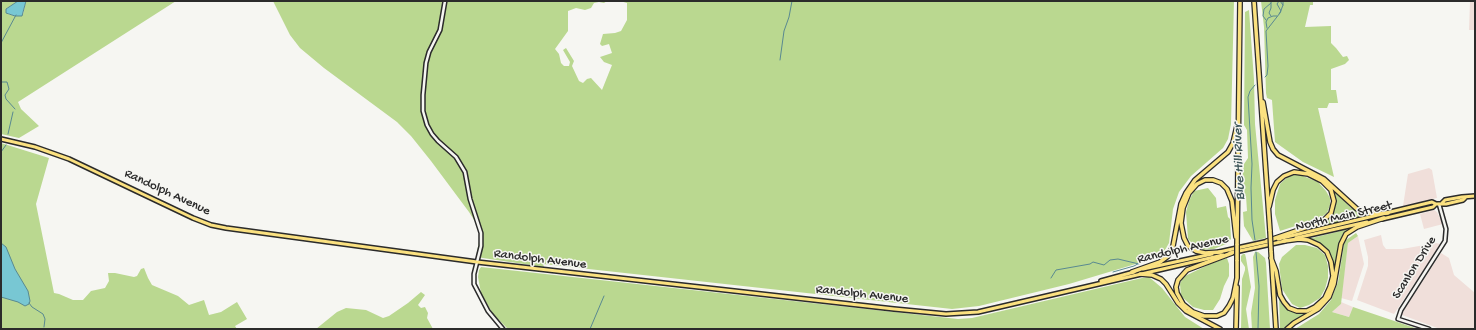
<!DOCTYPE html>
<style>
body{margin:0}
#map{position:relative;width:1476px;height:330px;overflow:hidden;background:#f6f6f2;font-family:"Gochi Hand",sans-serif}
canvas{display:block}
.frame{position:absolute;inset:0;border:2px solid #2b2b2b;pointer-events:none}
</style>
<div id="map">
<canvas width="1476" height="330"></canvas>
<div class="frame"></div>
</div>
<script>
const context = document.querySelector('canvas').getContext('2d');
context.lineJoin = 'round';
function fillPath(path, color) { context.fillStyle = color; context.fill(path, 'evenodd'); }
const shape = rows => new Path2D(rows.map(r => 'M' + r).join(''));
function stroke(path, color, width, dash) { context.strokeStyle = color; context.lineWidth = width; context.lineCap = dash ? 'butt' : 'round'; context.setLineDash(dash || []); context.stroke(path); }
function write(font, color, halo, rows, align = 'center') {
  context.font = font + ' "Gochi Hand",sans-serif'; context.lineWidth = 3; context.setLineDash([]); context.textBaseline = 'middle'; context.strokeStyle = halo; context.fillStyle = color; for (const [text, x, y, turn = 0] of rows) {
    context.save(); context.translate(x, y); context.rotate((+turn || 0) * Math.PI / 180); context.textAlign = isNaN(turn) ? turn : align; if (halo) context.strokeText(text, 0, 0); context.fillText(text, 0, 0); context.restore();
  }
}
fillPath(shape([
 [1470,1,1475,1,1475,30,1469,30],
 [1429,168,1432,170,1437,198,1403,206,1408,174],
 [1434,210,1437,212,1443,224,1424,229,1420,214],
 [1381,235,1383,245,1386,249,1402,249,1436,243,1441,244,1394,314,1357,300,1368,266,1368,257,1364,240],
 [1358,236,1364,264,1352,301,1341,298,1348,243],
 [1441,253,1449,258,1454,275,1475,293,1475,329,1440,329,1402,315,1402,313],
 [1341,302,1353,307,1349,317,1332,312,1341,304]
]), '#f0dfda');
fillPath(shape([
 [1,1,18,1,6,9,8,14,15,16,23,14,26,1,176,1,18,102,21,109,39,126,19,138,1,134],
 [273,1,607,1,604,3,599,2,594,3,591,8,585,10,576,8,568,11,568,31,555,49,559,54,561,63,564,66,569,66,570,62,563,50,566,48,574,61,572,66,579,81,583,83,587,79,591,78,602,90,612,65,604,62,600,57,612,53,609,44,602,46,600,44,603,34,615,33,621,31,627,20,627,3,620,1,1234,1,1231,124,1228,139,1223,148,1191,176,1179,192,1173,209,1169,243,1165,250,1159,257,1069,284,979,306,952,309,543,264,544,267,476,257,480,236,476,223,469,212,431,161,411,136,397,122,324,68,300,48,290,35],
 [1261,1,1313,1,1313,5,1310,5,1305,27,1331,26,1331,43,1336,48,1343,57,1347,56,1349,60,1345,64,1331,69,1331,90,1336,90,1338,103,1329,103,1327,108,1318,108,1334,177,1303,162,1275,142,1272,100,1267,98,1266,93,1264,27],
 [1249,10,1254,80,1255,124,1266,238,1253,241,1244,226,1243,212,1247,211,1246,196,1243,196,1245,186,1243,185,1242,181,1244,164,1248,158,1247,130,1244,125,1245,12],
 [1,143,49,158,36,204,54,293,59,294,73,300,83,300,91,291,105,288,109,281,108,273,115,273,134,277,137,276,141,269,144,268,148,278,152,285,178,296,189,305,204,300,209,315,221,312,237,302,247,319,235,326,237,329,1,329],
 [1291,174,1298,174,1318,182,1326,191,1330,198,1330,205,1327,213,1320,218,1280,231,1275,214,1275,200,1280,184],
 [1208,188,1216,198,1217,208,1226,206,1228,217,1230,219,1231,239,1226,244,1214,249,1202,250,1194,245,1188,239,1186,212,1189,201,1194,191],
 [1333,189,1350,207,1366,216,1315,227,1326,222,1333,212,1336,202],
 [1349,229,1344,234,1340,241,1334,271,1333,265,1328,251,1319,243,1308,239],
 [1356,233,1358,236,1348,243,1341,304,1332,312,1349,317,1353,307,1418,329,1295,329,1319,314,1331,300,1338,282,1344,244,1346,240],
 [1296,245,1305,245,1317,248,1325,255,1328,266,1328,278,1325,289,1320,298,1309,305,1300,308,1292,304,1282,289,1279,264,1282,257],
 [1255,252,1258,252,1265,258,1266,263,1270,329,1252,329,1251,313,1255,288,1253,257],
 [1243,254,1245,254,1246,258,1251,287,1246,309,1249,329,1241,329,1242,279,1245,270,1245,267,1241,261,1241,256],
 [1227,258,1229,264,1229,276,1224,286,1220,299,1213,310,1204,310,1193,307,1181,296,1180,284,1183,277,1212,263],
 [481,267,958,319,972,318,1142,278,1149,277,1162,288,1185,317,1204,329,508,329,493,314,481,293,478,277,479,270],
 [421,292,425,295,418,305,421,308,425,307,428,313,427,318,433,329,316,329,337,312,346,308,366,310,383,318,389,316,408,303],
 [1279,295,1283,304,1290,311,1296,313,1308,314,1292,322,1285,329,1280,329]
]), '#bad890');
const water = shape([
 [18,1,26,1,22,16,15,16,6,13,6,9,18,1],
 [1,243,6,247,15,269,28,291,30,301,29,304,25,306,18,302,1,297,1,243]
]);
fillPath(water, '#78c7d3');
stroke(water, '#598990', 1);
stroke(shape([
 [1279,1,1277,4,1281,11,1279,14],
 [1280,1,1283,5],
 [1271,16,1269,13,1271,8,1271,1],
 [1266,20,1263,16,1264,9,1271,3],
 [1267,28,1266,22,1268,18,1273,16,1277,16],
 [1,43,16,15],
 [780,60,784,31,789,17,792,1],
 [1265,77,1267,75,1268,66,1266,31,1280,13,1283,5,1283,1],
 [1,82,7,82,9,89,5,95,6,99,15,109],
 [1255,85,1250,91,1248,97,1252,164,1251,188,1252,220,1255,240],
 [8,134,13,112],
 [1,152,6,145],
 [1256,252,1259,286,1258,329],
 [1113,272,1134,266,1145,260,1163,256],
 [1051,278,1056,270,1090,264,1093,262,1104,265,1110,260,1118,259,1139,264],
 [29,303,32,307,43,314,45,319,44,327],
 [590,329,604,296]
]), '#598990', 1);
const secondary = shape([
 [445,1,440,30,429,52,426,63,423,95,423,111,427,125,432,134,438,141,456,157,465,172,470,199,481,233,481,246,474,274,474,284,488,311,503,329],
 [1429,329,1398,319,1401,310,1445,241,1446,229,1439,204]
]);
const primary = shape([
 [1,139,35,147,69,159,193,218,211,225,226,228,477,262,894,309,946,314,978,312,1223,255],
 [1442,203,1445,200,1462,197,1475,196],
 [1382,219,1433,207,1436,204],
 [1296,238,1367,222],
 [1278,239,1432,202,1436,204,1446,204,1463,200,1466,197],
 [1219,252,1269,241],
 [1230,253,1285,241],
 [1143,269,1212,254],
 [1101,281,1134,272]
]);
const highway = shape([
 [1254,1,1270,231],
 [1263,102,1270,142,1273,149,1278,155,1324,179,1357,209,1372,214,1388,213],
 [1267,241,1322,222,1331,213,1334,201,1331,190,1322,181,1308,174,1294,172,1284,176,1277,182,1273,190,1269,207],
 [1237,245,1240,1],
 [1271,251,1276,329],
 [1221,252,1205,253,1196,251,1188,246,1184,238,1181,223,1183,208,1189,193,1197,184,1205,180,1213,180,1221,183,1227,189,1232,201,1236,237],
 [1232,253,1187,270,1178,280,1176,287,1177,293,1183,304,1193,312,1204,316,1217,316,1224,313,1229,306,1233,298,1237,278],
 [1271,258,1276,271,1280,295,1284,302,1289,308,1297,311,1307,311,1315,307,1325,298,1330,287,1333,276,1331,262,1327,252,1319,245,1308,240,1299,239,1284,241],
 [1132,272,1160,262,1168,256,1173,246,1181,204,1186,193,1195,180,1228,152,1233,143,1237,126],
 [1140,274,1152,275,1161,279,1166,284,1178,303,1186,311,1220,329],
 [1237,278,1237,260],
 [1236,329,1237,287],
 [1287,329,1294,323,1318,309,1329,297,1334,284,1341,244,1346,234,1357,227,1384,218]
]);
stroke(secondary, '#2b2b2b', 5.5);
stroke(primary, '#2b2b2b', 6);
stroke(highway, '#2b2b2b', 6);
stroke(secondary, '#f6f6f2', 2.5);
stroke(primary, '#fbe180', 3);
stroke(highway, '#fbe180', 3.5);
const highwayBridge = shape([
 [1270,231,1271,251],
 [1237,260,1237,245]
]);
stroke(highwayBridge, '#2b2b2b', 6, []);
stroke(highwayBridge, '#fbe180', 3.5);
write('13px', '#2b2b2b', '#f6f6f2', [
 ["Randolph Avenue",167,193,25],
 ["North Main Street",1344,217,-13],
 ["Randolph Avenue",1183,250,-13],
 ["Randolph Avenue",540,260,7],
 ["Scanlon Drive",1415,268,-58],
 ["Randolph Avenue",862,295,6]
]);
write('italic 14px', '#425a5d', '#f6f6f2', [
 ["Blue Hill River",1240,162,-92]
]);
</script>
